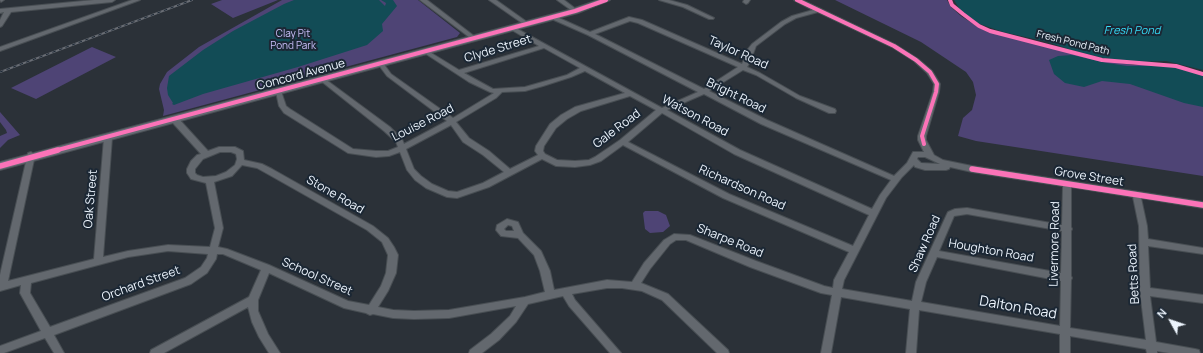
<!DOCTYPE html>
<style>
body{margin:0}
#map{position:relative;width:1203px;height:353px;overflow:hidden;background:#2b3138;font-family:Manrope,sans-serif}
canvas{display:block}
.north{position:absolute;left:1151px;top:301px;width:40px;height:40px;-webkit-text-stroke:3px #1b2734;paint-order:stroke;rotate:310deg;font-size:11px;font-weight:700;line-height:16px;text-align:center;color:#ecf4fd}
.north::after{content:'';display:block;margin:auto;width:14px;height:18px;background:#ecf4fd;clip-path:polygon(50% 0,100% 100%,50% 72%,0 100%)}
</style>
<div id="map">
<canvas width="1203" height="353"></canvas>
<div class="north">N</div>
</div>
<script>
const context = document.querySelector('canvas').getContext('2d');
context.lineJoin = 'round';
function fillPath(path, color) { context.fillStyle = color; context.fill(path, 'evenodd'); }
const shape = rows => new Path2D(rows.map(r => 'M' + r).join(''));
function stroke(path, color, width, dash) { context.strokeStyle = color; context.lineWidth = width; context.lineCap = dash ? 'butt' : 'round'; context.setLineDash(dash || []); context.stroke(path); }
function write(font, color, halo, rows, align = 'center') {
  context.font = font + ' Manrope,sans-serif'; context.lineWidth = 4; context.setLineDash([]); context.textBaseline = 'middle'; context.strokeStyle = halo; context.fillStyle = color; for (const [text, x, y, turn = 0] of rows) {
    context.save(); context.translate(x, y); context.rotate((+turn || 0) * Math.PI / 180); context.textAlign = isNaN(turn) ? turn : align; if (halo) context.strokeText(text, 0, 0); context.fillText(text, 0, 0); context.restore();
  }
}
fillPath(shape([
 [222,0,278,0,233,18,211,4],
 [282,0,418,0,460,33,457,37,163,116,164,110,159,89,160,84,167,72,199,47],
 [835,0,947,0,951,7,961,16,978,27,989,32,1098,60,1134,65,1167,65,1200,74,1203,76,1203,176,976,141,958,136,963,118,972,110,976,95,973,82,966,72,921,42],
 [92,47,116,57,36,99,11,88],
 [0,112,20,135,8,140,0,148,0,136,7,133,6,130,0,122],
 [645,211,658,211,666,215,670,226,663,232,650,233,645,229,643,213]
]), '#4e4475');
fillPath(shape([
 [294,0,379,0,385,6,386,3,381,0,393,0,397,6,382,24,383,31,367,45,298,67,203,94,174,105,172,104,173,103,168,95,167,88,169,76,203,50,233,31,284,4],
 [954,0,1203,0,1203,70,1166,61,1132,62,1103,58,1071,50,1048,42,1003,32,977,23,960,10],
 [1072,55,1107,63,1127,66,1168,66,1197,73,1203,76,1203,107,1184,103,1130,84,1102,81,1084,87,1065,83,1054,74,1049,60,1058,56]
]), '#124c56');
const minor = shape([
 [0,0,4,0,1,2,0,0],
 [94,0,115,0,112,2,11,12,2,26,0,27,0,20,4,12,0,13,0,9,94,0],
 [132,0,140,0,0,51,0,47,132,0],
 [420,0,427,0,474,36,473,37,469,37,420,0],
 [489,0,496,0,527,22,524,24,522,23,489,0],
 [557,0,564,0,576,9,571,10,557,0],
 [659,0,669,0,687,5,714,18,713,19,709,19,683,7,659,0],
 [744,0,750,0,748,3,746,4,743,2,744,0],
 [794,0,802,0,896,45,918,59,932,71,940,84,939,92,926,136,926,140,934,155,943,160,972,166,1203,202,1203,208,1141,198,1147,226,1148,239,1203,248,1203,254,1148,246,1150,288,1203,295,1203,303,1150,296,1156,342,1195,349,1199,350,1200,353,1169,353,1157,351,1157,353,1147,353,1146,349,1070,336,1070,353,1060,353,1060,334,919,310,916,353,906,353,910,309,841,297,831,353,821,353,832,295,821,293,750,267,686,240,676,240,670,244,650,269,641,283,668,294,728,350,729,353,717,353,662,300,642,291,622,288,607,288,572,294,575,300,621,353,610,353,569,306,563,296,528,304,516,322,499,340,482,353,469,353,470,350,491,334,510,316,516,306,449,318,414,319,393,318,373,314,370,315,366,313,344,308,269,273,258,300,258,311,268,334,280,353,269,353,259,337,252,322,248,307,164,353,150,353,151,350,249,297,261,270,223,254,217,254,216,259,207,273,191,284,54,335,64,353,54,353,45,338,4,353,0,353,0,346,41,331,20,293,21,285,0,291,0,275,28,153,31,152,35,155,8,281,94,259,104,138,108,136,112,138,103,257,128,251,168,245,210,247,215,228,206,183,191,179,187,173,187,169,191,161,197,155,201,154,172,122,171,120,175,118,178,118,208,151,219,147,235,147,243,151,244,160,262,164,272,169,373,226,388,238,394,247,398,255,396,273,388,291,378,307,393,310,414,311,449,310,525,297,545,292,540,271,534,255,518,238,501,236,496,230,497,225,507,219,518,222,523,233,541,251,550,271,554,290,607,280,632,282,644,263,664,240,674,234,690,235,756,261,824,286,833,288,834,280,849,252,723,198,623,145,601,161,590,165,575,167,556,166,542,159,489,187,457,198,447,197,426,188,415,180,407,170,400,152,389,156,376,157,348,153,284,113,279,106,276,92,279,90,281,91,286,106,290,109,353,149,376,151,388,151,398,147,396,142,384,131,321,81,321,79,325,79,390,127,402,139,404,144,447,121,387,76,378,64,379,63,383,63,391,74,453,118,494,93,490,92,469,82,423,52,426,50,428,51,459,70,539,46,510,29,509,28,512,26,662,108,698,92,588,35,554,20,554,15,558,15,559,18,590,32,629,17,642,20,742,64,748,49,752,44,781,22,792,16,813,10,794,0],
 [818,12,892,47,914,61,927,73,934,84,933,92,918,136,918,140,924,152,913,152,907,163,894,176,767,120,709,91,743,70,756,75,796,98,829,113,835,113,836,111,835,109,800,96,760,73,747,67,750,62,756,46,785,24,796,18,818,12],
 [630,21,638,23,738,67,704,89,595,34,630,21],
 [544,48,580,68,567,75,525,87,493,89,464,73,544,48],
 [585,71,625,93,575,107,561,115,550,124,536,146,535,151,538,155,510,169,489,151,469,138,456,122,496,98,502,92,525,91,543,86,571,77,585,71],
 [704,94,761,124,891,180,880,195,872,209,740,150,667,110,704,94],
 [630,96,656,110,620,140,595,157,589,160,575,161,557,160,545,154,543,151,544,146,556,128,567,119,581,111,630,96],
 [662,113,734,154,869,215,853,246,729,194,628,142,662,113],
 [451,125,463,142,483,155,504,172,483,183,457,192,448,191,432,184,421,176,414,169,406,149,451,125],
 [220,152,231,152,236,154,237,159,235,165,226,172,216,176,203,177,197,175,195,173,195,169,203,159,220,152],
 [918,157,925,157,940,164,921,163,917,159,918,157],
 [242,165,257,168,266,173,367,230,382,242,388,255,386,273,381,286,369,305,348,301,269,265,227,249,218,247,223,228,214,182,232,176,242,165],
 [914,165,915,167,925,170,946,170,949,169,950,167,972,172,1063,186,1062,225,967,208,955,209,948,212,947,214,916,282,912,301,842,289,844,280,886,198,902,177,914,165],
 [1071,187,1133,197,1139,226,1140,291,1146,340,1070,328,1071,280,1072,278,1071,276,1071,231,1072,229,1071,227,1071,187],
 [967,214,1062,231,1061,273,939,251,954,216,967,214],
 [508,225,512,226,514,231,506,231,504,229,508,225],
 [168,251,208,254,207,258,201,267,185,278,50,327,30,293,31,283,128,257,168,251],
 [937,257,1061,281,1060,326,921,302,926,282,937,257]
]);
const major = shape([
 [598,0,610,0,578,13,0,170,0,162,572,9,598,0]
]);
stroke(minor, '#484e53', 2);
stroke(major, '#484e53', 2);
fillPath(minor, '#63686e');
fillPath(major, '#656a73');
const rail = shape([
 [0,72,192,0]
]);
stroke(rail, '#696d74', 2);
stroke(rail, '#1b2734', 1, [3.5]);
stroke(shape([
 [797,0,894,46,916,60,930,72,937,84,936,92,922,136,924,144],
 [950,0,952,5,963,14,979,26,990,31,1102,60,1176,66,1203,74],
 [54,151,575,11,606,0]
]), '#fb73b8', 4);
stroke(shape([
 [0,166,58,150],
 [972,169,1203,205]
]), '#fb73b8', 5.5);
write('10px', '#c9bff9', '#1b2734', [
 ["Clay Pit",293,34],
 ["Pond Park",293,46]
]);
write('10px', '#ecf4fd', '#1b2734', [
 ["Fresh Pond Path",1073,43,14]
]);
write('italic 11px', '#35dcf7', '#1b2734', [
 ["Fresh Pond",1132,31]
]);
write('12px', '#ecf4fd', '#1b2734', [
 ["Clyde Street",498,49,-17],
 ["Taylor Road",738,53,24],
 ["Concord Avenue",301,75,-15],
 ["Bright Road",736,96,26],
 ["Watson Road",695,116,28],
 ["Louise Road",423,123,-27],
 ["Gale Road",617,129,-37],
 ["Grove Street",1089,177,9],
 ["Richardson Road",742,188,24],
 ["Stone Road",335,195,30],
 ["Oak Street",91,199,-85],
 ["Sharpe Road",730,241,22],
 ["Shaw Road",925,244,-66],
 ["Livermore Road",1055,244,-89],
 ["Houghton Road",991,251,10],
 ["Betts Road",1134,274,-93],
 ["School Street",317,277,24],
 ["Orchard Street",141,284,-20]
]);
write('14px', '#ecf4fd', '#1b2734', [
 ["Dalton Road",1018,308,10]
]);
</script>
